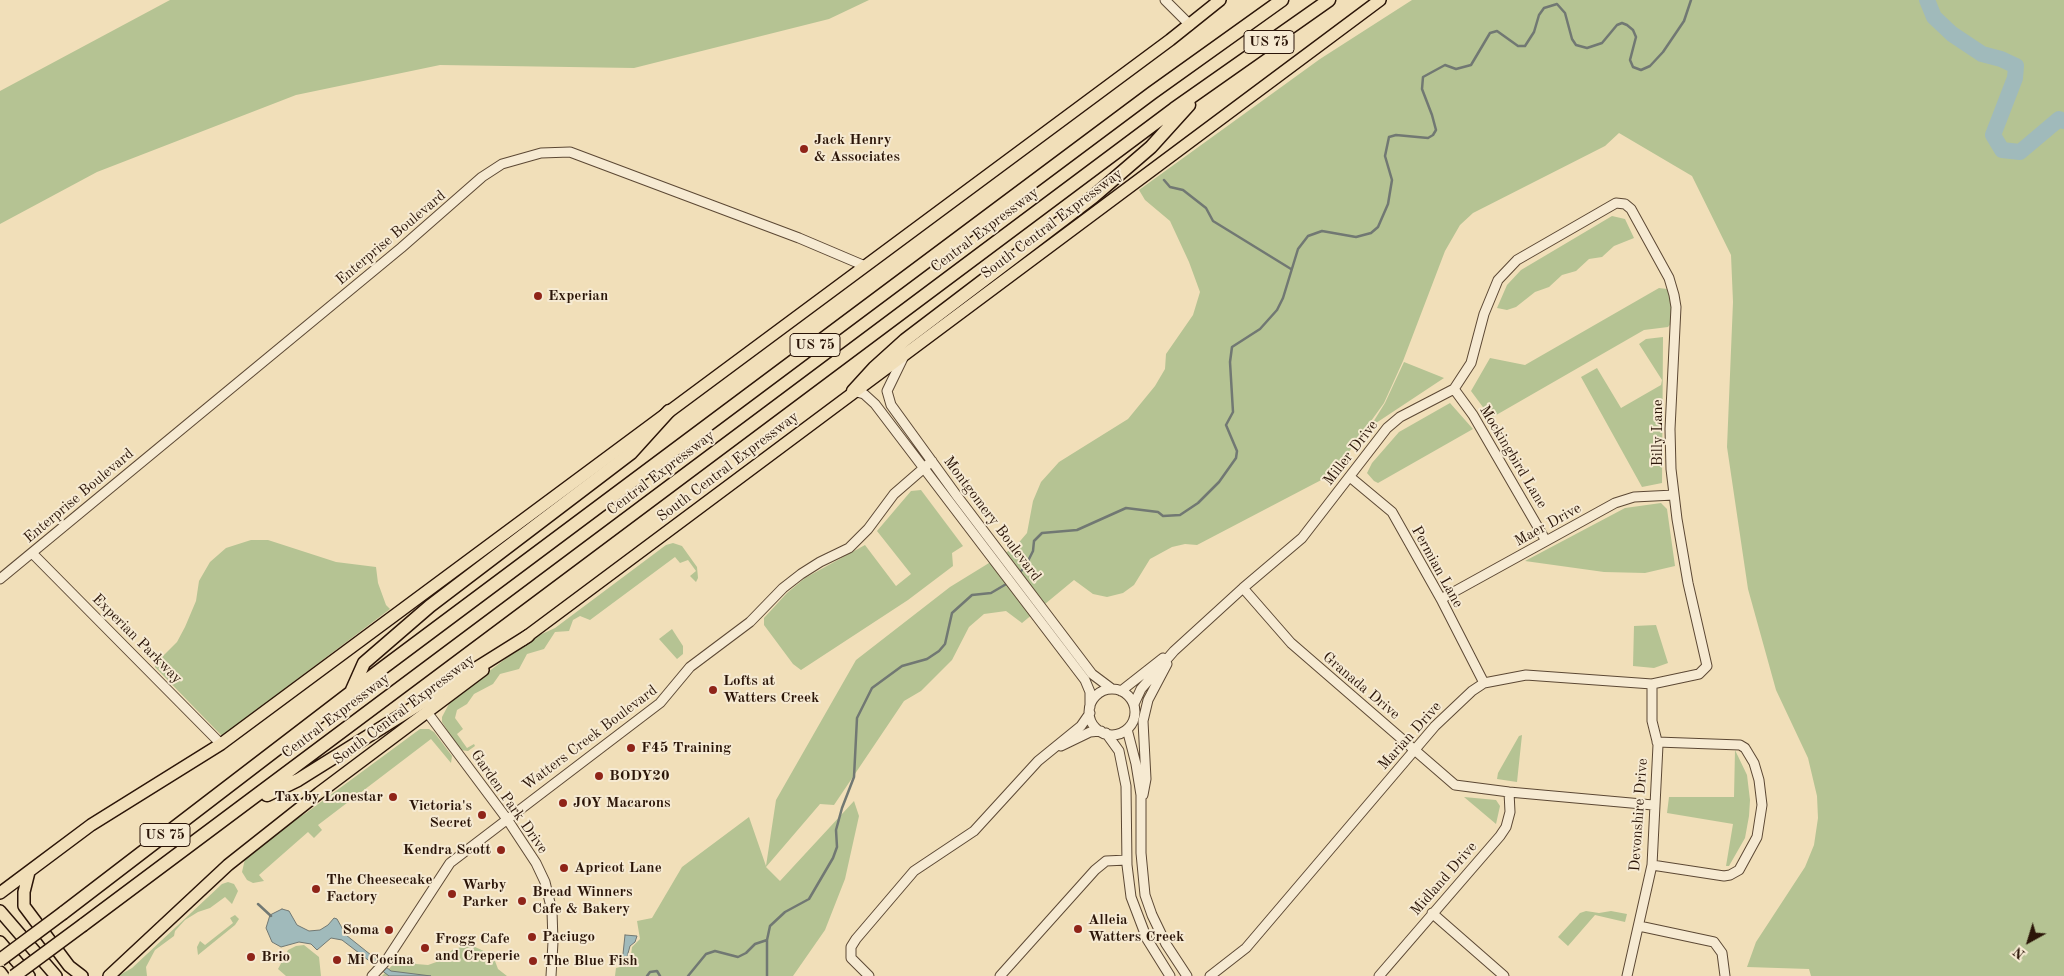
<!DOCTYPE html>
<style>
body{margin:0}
#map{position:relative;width:2064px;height:976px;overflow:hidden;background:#f1dfb9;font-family:"Old Standard TT",serif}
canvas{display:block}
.north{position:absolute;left:2004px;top:916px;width:50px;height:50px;-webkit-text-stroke:4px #f6ead2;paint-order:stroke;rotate:219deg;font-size:14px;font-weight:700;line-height:20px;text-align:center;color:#2b1508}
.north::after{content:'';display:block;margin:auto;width:18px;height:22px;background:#2b1508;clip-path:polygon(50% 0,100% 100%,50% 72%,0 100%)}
</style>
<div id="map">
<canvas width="2064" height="976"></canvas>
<div class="north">N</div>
</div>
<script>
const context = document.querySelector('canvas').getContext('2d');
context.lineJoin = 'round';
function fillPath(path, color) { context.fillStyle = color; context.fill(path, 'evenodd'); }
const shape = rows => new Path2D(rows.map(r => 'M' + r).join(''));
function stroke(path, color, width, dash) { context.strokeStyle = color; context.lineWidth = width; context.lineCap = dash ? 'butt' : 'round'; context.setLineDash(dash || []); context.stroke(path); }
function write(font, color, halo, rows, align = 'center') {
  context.font = font + ' "Old Standard TT",serif'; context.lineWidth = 4; context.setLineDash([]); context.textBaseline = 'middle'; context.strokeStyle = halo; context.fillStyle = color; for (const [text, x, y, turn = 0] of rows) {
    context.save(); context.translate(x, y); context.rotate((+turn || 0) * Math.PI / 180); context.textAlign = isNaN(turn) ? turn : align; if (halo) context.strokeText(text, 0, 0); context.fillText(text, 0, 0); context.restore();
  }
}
fillPath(shape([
 [170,0,869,0,829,19,634,68,440,65,296,95,97,172,0,224,0,91],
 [1412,0,2064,0,2064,976,1811,976,1809,969,1747,967,1756,942,1805,867,1814,845,1818,818,1817,796,1808,758,1776,690,1748,589,1727,447,1733,302,1731,255,1692,176,1619,133,1605,146,1473,213,1460,225,1445,251,1403,361,1384,403,1346,456,1327,477,1197,545,1185,544,1172,547,1150,559,1134,585,1123,593,1107,597,1093,594,1074,580,1022,623,1006,611,984,614,969,627,952,660,921,691,904,701,834,805,820,804,766,867,780,881,854,801,859,816,845,879,825,930,793,976,615,976,616,968,624,966,631,955,632,947,640,939,637,921,652,918,682,867,749,817,766,866,776,800,856,660,950,587,1015,547,1027,533,1033,501,1041,482,1059,462,1128,419,1155,386,1165,369,1166,354,1193,315,1200,292,1189,262,1170,221,1145,200,1139,190,1320,59],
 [1612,216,1625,219,1634,238,1614,246,1602,257,1589,259,1576,271,1562,275,1549,287,1535,292,1516,307,1507,310,1497,308,1507,285,1521,270],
 [1659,288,1667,289,1670,293,1673,307,1672,322,1668,327,1644,330,1491,418,1471,391,1490,358,1525,365],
 [1663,337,1662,483,1642,487,1581,377,1597,368,1621,408,1661,385,1662,380,1639,344,1646,339],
 [1404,362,1444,378,1370,427,1385,403],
 [1450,403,1473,429,1378,483,1374,481,1367,473,1372,463,1399,432],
 [921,490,963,546,952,553,953,566,908,600,801,670,793,664,764,625,764,618,787,593,805,578,865,545,896,586,911,574,877,531,911,491],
 [1661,503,1667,509,1675,566,1645,573,1604,572,1525,561,1625,508],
 [251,540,268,540,336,562,376,567,378,583,386,605,390,609,222,736,155,667,156,663,177,642,185,627,196,601,199,581,210,562,226,548],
 [673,543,682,546,697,567,698,578,696,582,690,576,696,571,688,560,680,563,675,557,590,620,580,616,573,620,569,631,555,632,544,649,527,654,519,669,500,674,493,684,474,694,467,704,457,710,455,718,463,729,457,734,467,748,474,744,475,746,468,751,460,750,442,722,442,717,451,700,533,638,555,628,666,545],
 [1656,625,1668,663,1654,668,1633,666,1634,626],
 [672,629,683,646,683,654,677,659,659,639],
 [420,729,429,729,434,732,452,756,451,763,431,739,318,825,322,830,314,838,308,832,259,875,264,881,253,883,247,880,242,872,245,859,286,825,306,813],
 [1522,735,1517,782,1497,779,1498,773,1519,736],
 [1735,750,1747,775,1750,800,1749,816,1745,838,1729,866,1726,866,1733,824,1667,813,1669,797,1734,797],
 [1464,797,1496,800,1500,806,1496,824],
 [228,882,234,884,238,891,232,904,225,897,210,908,198,912,185,920,175,931,174,936,155,950,146,967,147,976,118,976,132,968,222,884],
 [1586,911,1599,913,1611,911,1627,914,1625,922,1595,915,1568,946,1558,937,1580,913],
 [235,915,239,919,235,925,198,955,197,947,200,941,205,945,233,923,230,918],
 [304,945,319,957,321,976,286,976,278,969,288,950,296,946],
 [464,946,475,947,486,952,495,961,498,969,507,976,382,976,402,955,406,956,416,964,428,965,442,960,452,950]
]), '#b5c393');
const water = shape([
 [282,909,289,911,297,925,309,931,320,930,328,925,334,918,337,919,346,935,391,971,431,976,389,976,342,940,331,938,317,950,311,944,299,942,281,947,272,942,266,928,270,915,282,909],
 [625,935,637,936,635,942,630,946,627,957,622,960,620,957,623,954,625,935]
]);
fillPath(water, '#a0babb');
stroke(water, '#717873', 1);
stroke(shape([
 [1164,180,1170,187,1183,190,1206,208,1213,221,1291,269],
 [1018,575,1026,565,1033,551,1034,541,1042,533,1077,530,1126,508,1158,512,1163,516,1180,515,1198,503,1219,482,1236,458,1237,451,1226,425,1233,412,1230,362,1232,347,1260,329,1277,310,1283,298,1298,249,1308,236,1322,231,1356,237,1371,233,1378,227,1388,204,1392,180,1385,156,1389,137,1396,135,1428,138,1433,135,1436,130,1432,115,1422,89,1423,77,1445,65,1456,69,1471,65,1490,33,1497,31,1518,46,1525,46,1534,32,1539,15,1544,8,1557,4,1565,13,1572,39,1576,45,1587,48,1602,43,1617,25,1622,23,1627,25,1633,30,1636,37,1630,60,1633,67,1641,70,1650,66,1663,52,1684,21,1691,0],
 [258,904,271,916],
 [647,976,650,972,657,971,660,976],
 [688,976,706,954,715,951,738,957,746,953,755,944,767,940],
 [767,976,767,940,770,926,785,912,809,899,833,858,837,847,836,830,842,808,854,777,857,718,872,688,902,666,927,659,939,651,945,644,952,613,972,595,991,593,1008,583]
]), '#717873', 2.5);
stroke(shape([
 [1927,0,1934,17,1952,34,1982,54,2001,59,2016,66,2015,78,1993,135,2002,150,2020,152,2059,119,2064,121]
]), '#a0babb', 16);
const minor = shape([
 [1165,0,1190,25],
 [903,358,887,391,891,405,957,496,1092,674,1112,689],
 [1454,389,1473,415,1546,541],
 [853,391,864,394,875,404,1085,680,1090,692,1090,707],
 [1350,477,1392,512,1441,599,1484,683],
 [32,553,221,744],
 [0,579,401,248,482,177,502,164,541,153,570,152,799,238,865,266],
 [1243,588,1291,643,1455,785,1509,792,1653,805],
 [1441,599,1615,503,1634,497,1674,495],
 '1089 712a23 23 0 1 1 46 0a23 23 0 1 1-46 0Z',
 [1121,691,1163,658],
 [1134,704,1141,689,1174,651,1243,588,1302,538,1387,428,1400,417,1454,389,1471,363,1484,314,1498,280,1517,260,1616,203,1625,204,1631,209,1669,278,1674,295,1676,307,1670,429,1671,469,1677,519,1688,583,1707,666,1699,674,1652,684,1526,675,1484,683,1472,691,1435,726,1246,948,1210,976],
 [427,712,507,819,536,863,545,882,552,911,553,942,551,976],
 [1127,729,1136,764,1141,795,1141,853,1145,895,1152,915,1166,944,1187,976],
 [1106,733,1119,751,1126,786,1127,865,1131,897,1147,939,1170,976],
 [1061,746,1090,732,1101,731],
 [1143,795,1146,779,1143,721,1148,700,1167,664],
 [1652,865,1724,876,1730,875,1739,870,1757,837,1762,805,1759,780,1754,763,1745,748,1740,745,1657,742],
 [1432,913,1504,976],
 [1639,926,1714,942,1722,953,1725,976],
 [372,976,386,961,450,863,660,703,690,667,750,622,783,588,801,574,820,562,849,548,868,529,894,494,932,461],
 [869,976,851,958,851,947,856,939,914,871,974,831,1038,761,1081,726,1090,713],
 [1000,976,1095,870,1106,861,1127,860],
 [1379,976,1500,836,1506,827,1510,812,1509,792],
 [1627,976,1652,865,1658,745,1652,721,1652,684]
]);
const major = shape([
 [522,640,1380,0],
 [29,872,24,892,24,906,69,966,82,976],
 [0,893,91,825,221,744,1170,40,1220,0],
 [0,911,56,976],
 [0,942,29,976],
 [0,972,3,976],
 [109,976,228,865,319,793,483,670]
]);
const highway = shape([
 [853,391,874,368,905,340,1093,197,1151,147,1189,105],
 [352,690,364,663,430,606,631,453,669,411],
 [267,795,298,780,528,636],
 [63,913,384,667,1152,93,1282,0],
 [83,925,1174,109,1329,0]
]);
stroke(minor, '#5c4834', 11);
stroke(major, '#2b1508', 14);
stroke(highway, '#2b1508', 15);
stroke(minor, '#f6ead2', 9);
stroke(major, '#f1dfb9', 11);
stroke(highway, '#f1dfb9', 12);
const highwayBridge = shape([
 [0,960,63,913],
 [14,976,83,925]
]);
stroke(highwayBridge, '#2b1508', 15, []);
stroke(highwayBridge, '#f1dfb9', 12);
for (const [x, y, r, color] of [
 [804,149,5,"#8f2418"],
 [538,296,5,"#8f2418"],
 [713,690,5,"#8f2418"],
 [631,748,5,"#8f2418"],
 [599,776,5,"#8f2418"],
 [393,797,5,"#8f2418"],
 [563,803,5,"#8f2418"],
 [482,815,5,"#8f2418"],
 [501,850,5,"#8f2418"],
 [564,868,5,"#8f2418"],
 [316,889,5,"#8f2418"],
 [452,894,5,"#8f2418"],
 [522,901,5,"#8f2418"],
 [1078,929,5,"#8f2418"],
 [389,930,5,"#8f2418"],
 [532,937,5,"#8f2418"],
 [425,948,5,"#8f2418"],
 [251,957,5,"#8f2418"],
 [337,960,5,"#8f2418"],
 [533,961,5,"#8f2418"]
]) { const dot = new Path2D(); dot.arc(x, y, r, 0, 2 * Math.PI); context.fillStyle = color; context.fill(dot); stroke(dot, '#f6ead2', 2); }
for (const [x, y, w] of [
 [1269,42,50],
 [815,345,50],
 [165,835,50]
]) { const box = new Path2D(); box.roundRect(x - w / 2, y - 11.5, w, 23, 4); context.fillStyle = '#f6ead2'; context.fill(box); stroke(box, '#2b1508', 1); }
write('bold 14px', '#2b1508', null, [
 ["US 75",1269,42],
 ["US 75",815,345],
 ["US 75",165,835]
]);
write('bold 15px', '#2b1508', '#f6ead2', [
 ["Jack Henry",814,140],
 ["& Associates",814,157],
 ["Experian",548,296],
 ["Lofts at",723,681],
 ["Watters Creek",723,698],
 ["F45 Training",641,748],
 ["BODY20",609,776],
 ["Tax by Lonestar",383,797,"right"],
 ["JOY Macarons",573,803],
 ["Victoria's",472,806,"right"],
 ["Secret",472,823,"right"],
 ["Kendra Scott",491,850,"right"],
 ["Apricot Lane",574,868],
 ["The Cheesecake",326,880],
 ["Factory",326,897],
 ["Warby",462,885],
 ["Parker",462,902],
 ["Bread Winners",532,892],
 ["Cafe & Bakery",532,909],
 ["Alleia",1088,920],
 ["Watters Creek",1088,937],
 ["Soma",379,930,"right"],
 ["Paciugo",542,937],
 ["Frogg Cafe",435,939],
 ["and Creperie",435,956],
 ["Brio",261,957],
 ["Mi Cocina",347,960],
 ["The Blue Fish",543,961]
], 'left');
write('15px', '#2b1508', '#f6ead2', [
 ["South Central Expressway",1052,224,-37],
 ["Central Expressway",985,230,-37],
 ["Enterprise Boulevard",391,238,-40],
 ["Billy Lane",1658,433,-90],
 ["Miller Drive",1351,453,-52],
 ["Mockingbird Lane",1513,457,59],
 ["South Central Expressway",728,467,-37],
 ["Central Expressway",661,473,-37],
 ["Enterprise Boulevard",79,496,-40],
 ["Montgomery Boulevard",992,519,53],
 ["Maer Drive",1548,525,-29],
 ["Permian Lane",1437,567,61],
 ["Experian Parkway",137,639,45],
 ["Granada Drive",1361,686,40],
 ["South Central Expressway",404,710,-37],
 ["Central Expressway",336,716,-37],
 ["Marian Drive",1410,736,-48],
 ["Watters Creek Boulevard",590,738,-37],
 ["Garden Park Drive",509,802,55],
 ["Devonshire Drive",1639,815,-86],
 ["Midland Drive",1444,879,-49]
]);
</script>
